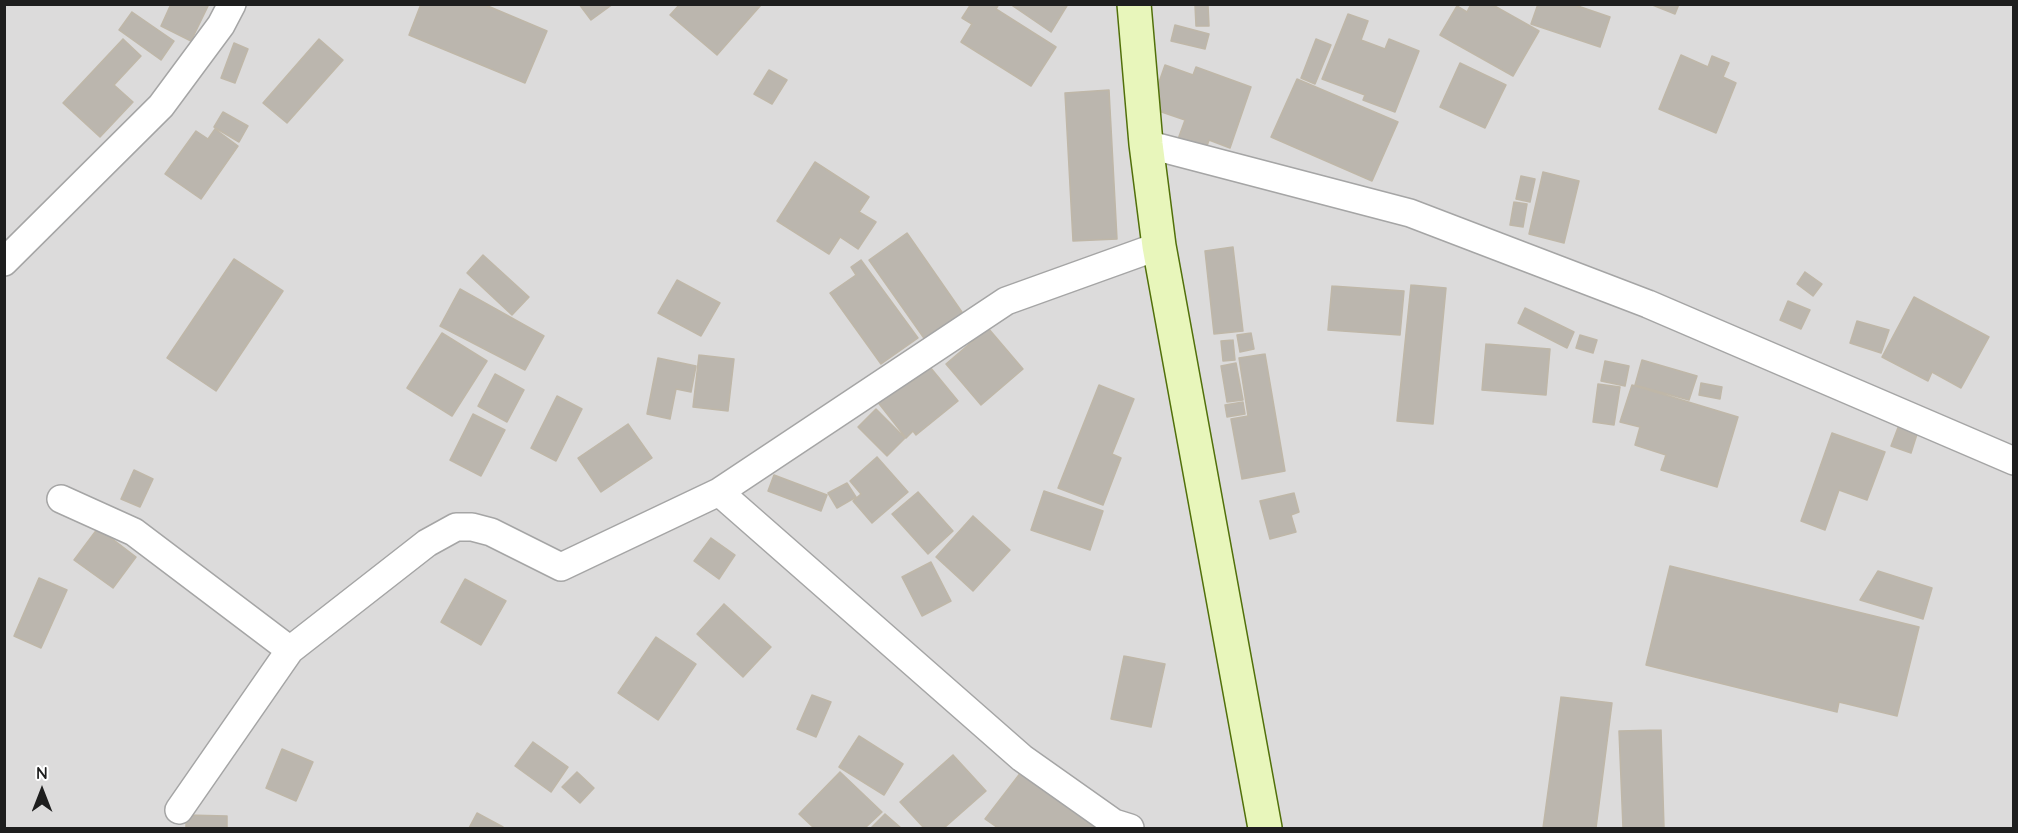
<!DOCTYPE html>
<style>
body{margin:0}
#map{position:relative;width:2018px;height:833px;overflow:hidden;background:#eeede4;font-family:Quicksand,sans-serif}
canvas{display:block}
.frame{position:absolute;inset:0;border:6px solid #1e1e1e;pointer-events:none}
.north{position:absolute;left:12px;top:761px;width:60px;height:60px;-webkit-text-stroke:4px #fff;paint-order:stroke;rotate:0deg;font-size:16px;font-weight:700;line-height:24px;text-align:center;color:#1e1e1e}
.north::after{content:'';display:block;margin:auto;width:21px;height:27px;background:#1e1e1e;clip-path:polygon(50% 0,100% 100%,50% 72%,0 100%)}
</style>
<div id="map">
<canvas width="2018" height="833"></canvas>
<div class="frame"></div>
<div class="north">N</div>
</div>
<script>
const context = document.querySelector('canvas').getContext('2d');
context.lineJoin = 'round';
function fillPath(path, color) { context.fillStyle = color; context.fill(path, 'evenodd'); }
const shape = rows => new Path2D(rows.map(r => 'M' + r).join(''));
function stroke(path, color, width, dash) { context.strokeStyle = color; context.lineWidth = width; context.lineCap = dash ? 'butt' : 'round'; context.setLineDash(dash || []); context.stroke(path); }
fillPath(shape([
 [5,5,2013,5,2013,828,5,828]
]), '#dcdbdb');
const building = shape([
 [171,4,209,4,191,41,161,26,171,4],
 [421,4,483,4,547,31,525,83,409,35,421,4],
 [579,4,613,4,591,20,579,4],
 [680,4,761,4,761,5,717,55,670,15,680,4],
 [971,4,999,4,996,9,1056,47,1031,86,961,42,972,24,962,18,971,4],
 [1010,4,1068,4,1051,32,1010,4],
 [1471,4,1491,4,1539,31,1513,76,1440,35,1457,6,1467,12,1471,4],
 [1538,4,1572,4,1610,17,1600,47,1531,24,1538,4],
 [1650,4,1679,4,1675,14,1650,4],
 [1195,5,1208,5,1209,26,1196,26,1195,5],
 [132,12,174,41,161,60,119,30,132,12],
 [1348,14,1368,21,1361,40,1385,49,1389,39,1419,51,1395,112,1363,100,1365,95,1322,79,1348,14],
 [1175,25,1209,34,1205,49,1171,41,1175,25],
 [123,39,141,56,114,85,133,102,100,137,63,103,123,39],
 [319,39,343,60,287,123,263,103,319,39],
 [1316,39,1331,45,1315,84,1301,78,1316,39],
 [234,43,248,49,235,83,221,78,234,43],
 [1681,55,1708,67,1712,56,1729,63,1723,77,1736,83,1716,133,1659,109,1681,55],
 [1460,63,1506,85,1485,128,1440,107,1460,63],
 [1165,65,1193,75,1196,67,1251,87,1230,148,1209,140,1205,152,1177,142,1185,120,1150,108,1165,65],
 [769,70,787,80,772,104,754,94,769,70],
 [1297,79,1398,122,1372,181,1271,137,1297,79],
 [1109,90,1117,239,1073,241,1065,93,1109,90],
 [223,112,248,126,239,142,214,127,223,112],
 [215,129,238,146,201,199,165,174,196,131,208,139,215,129],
 [815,162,869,197,859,212,876,222,858,249,840,237,829,254,777,221,815,162],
 [1543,172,1579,181,1564,243,1529,234,1543,172],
 [1521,176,1535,179,1530,202,1516,199,1521,176],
 [1514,202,1527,204,1523,227,1510,225,1514,202],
 [907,233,964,315,926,341,869,260,907,233],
 [1233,247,1243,331,1214,334,1205,251,1233,247],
 [483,255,529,297,512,315,467,273,483,255],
 [234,259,283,291,216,391,167,358,234,259],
 [861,260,918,338,881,364,830,293,856,275,851,267,861,260],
 [1805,272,1822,284,1813,296,1797,284,1805,272],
 [677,280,720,303,701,336,658,313,677,280],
 [1411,285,1446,288,1433,424,1397,421,1411,285],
 [1332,286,1404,291,1400,335,1328,330,1332,286],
 [460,289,544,336,525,370,440,326,460,289],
 [1914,297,1989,337,1961,388,1932,372,1928,381,1882,357,1914,297],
 [1788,301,1810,310,1801,329,1780,320,1788,301],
 [1525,308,1574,332,1567,348,1518,323,1525,308],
 [1857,321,1889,330,1881,353,1850,343,1857,321],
 [988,328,1023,369,981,405,946,364,988,328],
 [442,333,487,361,452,416,407,388,442,333],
 [1251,333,1254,349,1240,352,1237,335,1251,333],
 [1580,335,1597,340,1593,353,1576,348,1580,335],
 [1233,340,1235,360,1223,361,1221,341,1233,340],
 [1486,344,1550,349,1546,395,1482,390,1486,344],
 [1265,354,1285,471,1242,479,1231,419,1248,416,1239,358,1265,354],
 [699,355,734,359,728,411,693,407,699,355],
 [658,358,696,366,691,392,676,389,670,419,647,414,658,358],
 [1642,360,1697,376,1689,400,1635,385,1642,360],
 [1605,361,1629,366,1625,386,1601,381,1605,361],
 [1236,363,1243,400,1227,402,1221,366,1236,363],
 [930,367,958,401,916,435,913,431,906,438,873,396,903,372,911,382,930,367],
 [495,374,524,390,507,422,478,406,495,374],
 [1701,383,1722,387,1720,399,1699,395,1701,383],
 [1598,384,1620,387,1614,425,1593,422,1598,384],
 [1099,385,1134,399,1112,454,1121,458,1103,505,1058,488,1099,385],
 [1632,385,1738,417,1717,487,1661,470,1666,455,1635,445,1640,427,1620,422,1632,385],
 [557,396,582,409,556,461,531,448,557,396],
 [1243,402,1245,414,1227,417,1225,405,1243,402],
 [876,409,905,438,887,456,858,427,876,409],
 [473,414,505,430,481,476,450,460,473,414],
 [628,424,652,458,601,492,578,458,628,424],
 [1899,425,1918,431,1911,453,1891,446,1899,425],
 [1832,433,1885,452,1867,500,1839,490,1825,530,1801,521,1832,433],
 [877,457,908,492,872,523,853,501,861,494,850,481,877,457],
 [134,470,153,479,140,507,121,499,134,470],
 [774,475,827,495,821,511,768,491,774,475],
 [847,483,856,497,837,508,828,493,847,483],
 [1044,491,1103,511,1090,550,1031,530,1044,491],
 [918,492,953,531,928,554,892,514,918,492],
 [1294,493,1299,512,1291,515,1296,532,1270,539,1260,501,1294,493],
 [973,516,1010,550,973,591,936,557,973,516],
 [98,528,136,557,113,588,74,560,98,528],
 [711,538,735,555,719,579,694,561,711,538],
 [931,562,951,601,922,616,902,577,931,562],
 [1670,566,1919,627,1897,716,1839,702,1837,712,1646,665,1670,566],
 [1878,571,1932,588,1923,619,1860,600,1878,571],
 [39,578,67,590,41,648,14,636,39,578],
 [465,579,506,601,481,645,441,622,465,579],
 [724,604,771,647,743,677,697,634,724,604],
 [656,637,696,664,658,720,618,693,656,637],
 [1124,656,1165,664,1151,727,1111,719,1124,656],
 [812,695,831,702,816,737,797,729,812,695],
 [1561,697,1612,703,1596,828,1543,828,1561,697],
 [1661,730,1664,828,1623,828,1619,731,1661,730],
 [859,736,903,764,884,795,839,767,859,736],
 [533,742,568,767,551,792,515,766,533,742],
 [282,749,313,762,296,801,266,788,282,749],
 [953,755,986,791,944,828,924,828,900,802,953,755],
 [1025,767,1097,822,1092,828,998,828,985,819,1025,767],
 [577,772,594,788,580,803,562,787,577,772],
 [840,772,882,812,865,828,814,828,799,814,840,772],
 [477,813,503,827,502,828,469,828,477,813],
 [885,814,901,828,871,828,885,814],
 [186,815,227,816,227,828,186,828,186,815]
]);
fillPath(building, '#bbb6ae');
stroke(building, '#bfb7a8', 1.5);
const street = shape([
 [1146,144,1410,213,1648,304,2014,461],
 [4,262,161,106,221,25,232,4],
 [719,492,1022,758,1114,823,1130,828],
 [61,499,134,532,290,650,179,810],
 [290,650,427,543,456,527,472,527,491,532,561,567,719,492,1006,301,1159,246]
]);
const secondary = shape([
 [1134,4,1146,144,1159,246,1265,828]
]);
stroke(street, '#a5a5a5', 30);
stroke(secondary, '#51700a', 36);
stroke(street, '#fff', 27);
stroke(secondary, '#e8f6bb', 33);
</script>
